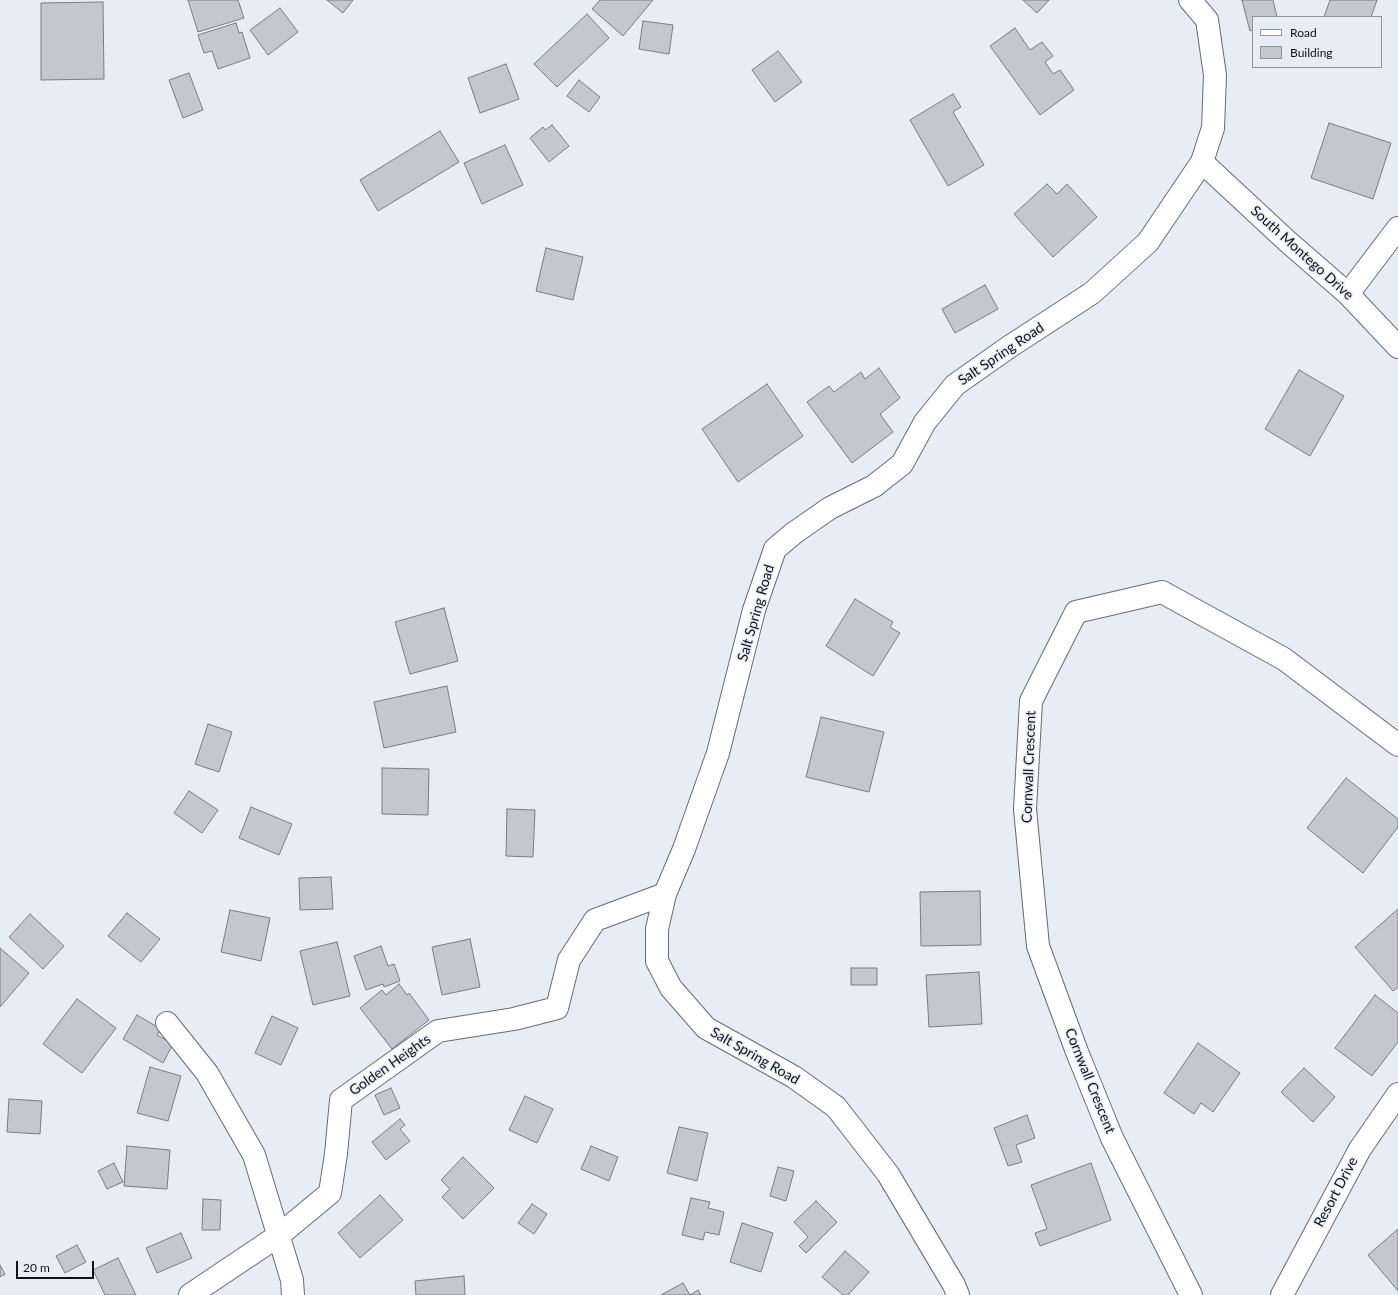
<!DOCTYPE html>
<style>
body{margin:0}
#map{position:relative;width:1398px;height:1295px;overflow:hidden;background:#e6edf6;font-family:Lato,sans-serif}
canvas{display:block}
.legend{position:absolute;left:1252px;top:16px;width:130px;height:52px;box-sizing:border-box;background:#e6edf6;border:1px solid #90959c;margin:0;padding:5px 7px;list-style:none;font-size:12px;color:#0e1114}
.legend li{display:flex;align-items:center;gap:8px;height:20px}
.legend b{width:20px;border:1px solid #90959c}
.scale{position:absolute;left:16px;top:1261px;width:78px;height:18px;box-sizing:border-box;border:2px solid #0e1114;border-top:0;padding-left:5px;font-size:12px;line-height:14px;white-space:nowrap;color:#0e1114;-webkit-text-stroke:3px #e6edf6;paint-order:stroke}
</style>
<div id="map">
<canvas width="1398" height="1295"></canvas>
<ul class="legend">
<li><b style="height:5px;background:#fff"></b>Road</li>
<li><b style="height:11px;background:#c4c7d1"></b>Building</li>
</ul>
<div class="scale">20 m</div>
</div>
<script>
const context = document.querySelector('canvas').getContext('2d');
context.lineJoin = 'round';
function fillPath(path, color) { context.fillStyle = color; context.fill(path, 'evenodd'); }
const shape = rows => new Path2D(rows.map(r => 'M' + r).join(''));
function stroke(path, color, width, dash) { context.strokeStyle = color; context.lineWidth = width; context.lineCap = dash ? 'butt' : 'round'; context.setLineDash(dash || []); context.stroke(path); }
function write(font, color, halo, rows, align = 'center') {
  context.font = font + ' Lato,sans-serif'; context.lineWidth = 3; context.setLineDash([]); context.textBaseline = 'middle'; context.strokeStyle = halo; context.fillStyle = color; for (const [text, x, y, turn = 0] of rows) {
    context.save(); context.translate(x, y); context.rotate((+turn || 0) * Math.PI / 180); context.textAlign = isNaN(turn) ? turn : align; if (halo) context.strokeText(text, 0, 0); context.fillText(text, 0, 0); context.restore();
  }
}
const building = shape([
 [188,0,238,0,244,18,198,32,188,0],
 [327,0,353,0,343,13,327,0],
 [600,0,653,0,623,36,592,9,600,0],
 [1023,0,1049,0,1037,13,1023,0],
 [1242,0,1273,0,1277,17,1253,17,1253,30,1250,31,1242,0],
 [1330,0,1377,0,1371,17,1324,17,1330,0],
 [103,2,104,79,41,80,41,3,103,2],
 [280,8,298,32,268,55,250,30,280,8],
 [587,14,609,38,557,87,534,64,587,14],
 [643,21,673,25,669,54,639,49,643,21],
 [236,23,239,33,242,32,250,58,218,69,212,51,204,53,198,35,236,23],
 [1015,28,1030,50,1042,42,1053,56,1045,62,1053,74,1060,70,1074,90,1040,115,990,46,1015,28],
 [778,51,802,82,775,102,752,70,778,51],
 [506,64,519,99,480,113,468,78,506,64],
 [189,73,203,110,183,118,169,80,189,73],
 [579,80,600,97,589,112,567,96,579,80],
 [953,94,961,107,953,112,984,165,948,186,910,120,953,94],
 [1329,123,1391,143,1373,199,1311,178,1329,123],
 [552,125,569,146,549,162,530,138,543,127,545,130,552,125],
 [440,131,459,162,378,211,360,180,440,131],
 [505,145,523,185,482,204,464,163,505,145],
 [1047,184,1057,194,1067,184,1097,217,1053,257,1014,214,1047,184],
 [546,248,583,257,573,300,536,291,546,248],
 [985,285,998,309,955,333,942,309,985,285],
 [879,368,900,398,880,414,893,432,852,463,807,402,829,386,834,392,861,372,865,379,879,368],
 [1299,370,1344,396,1310,456,1265,429,1299,370],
 [767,384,803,436,738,482,702,429,767,384],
 [855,599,893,622,890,627,900,633,873,676,826,646,855,599],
 [444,608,458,661,410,674,395,622,444,608],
 [447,686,456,732,384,748,374,702,447,686],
 [821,717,884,732,869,792,806,777,821,717],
 [208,724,232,732,219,772,195,764,208,724],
 [382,768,429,769,428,815,382,814,382,768],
 [1346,778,1398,819,1398,827,1363,873,1307,828,1346,778],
 [189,791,218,810,202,833,174,813,189,791],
 [251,807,292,824,279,855,239,838,251,807],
 [507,809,535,810,533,857,506,856,507,809],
 [331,877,333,909,300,910,299,878,331,877],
 [980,891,981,945,921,946,920,892,980,891],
 [1398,909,1398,987,1393,991,1355,947,1398,909],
 [230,910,270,918,261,961,221,952,230,910],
 [127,913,160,939,141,962,108,936,127,913],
 [30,914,64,946,43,969,9,937,30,914],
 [470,939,480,987,442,995,432,947,470,939],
 [337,942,350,996,313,1005,300,951,337,942],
 [381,946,388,966,394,964,400,981,384,987,383,984,366,990,354,956,381,946],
 [0,948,29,973,0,1007,0,948],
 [851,968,877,968,877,985,851,985,851,968],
 [979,972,982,1024,929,1027,926,975,979,972],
 [399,984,407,995,409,993,429,1020,392,1049,360,1008,382,990,386,995,399,984],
 [1375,995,1398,1013,1398,1042,1372,1076,1335,1048,1375,995],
 [77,999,116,1028,82,1073,43,1044,77,999],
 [137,1015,161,1029,157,1035,173,1044,163,1063,123,1039,137,1015],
 [272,1016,298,1028,281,1065,255,1053,272,1016],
 [1198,1043,1240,1073,1213,1112,1201,1103,1194,1114,1164,1093,1198,1043],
 [150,1067,181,1076,168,1121,137,1113,150,1067],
 [1304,1068,1335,1097,1313,1122,1281,1092,1304,1068],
 [391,1088,400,1108,384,1115,375,1095,391,1088],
 [525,1096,553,1109,537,1143,509,1130,525,1096],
 [9,1099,42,1101,40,1134,7,1132,9,1099],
 [1027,1115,1035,1138,1016,1145,1022,1162,1008,1166,994,1128,1027,1115],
 [400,1119,405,1125,400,1129,410,1141,386,1160,372,1142,400,1119],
 [679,1127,708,1133,697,1181,667,1173,679,1127],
 [127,1146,170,1150,167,1189,124,1186,127,1146],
 [591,1146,618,1157,609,1181,581,1169,591,1146],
 [463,1157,494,1188,463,1219,442,1197,450,1189,441,1180,463,1157],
 [114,1163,123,1182,107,1189,98,1171,114,1163],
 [1091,1163,1111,1220,1040,1246,1035,1233,1047,1229,1031,1185,1091,1163],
 [778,1167,794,1171,786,1201,770,1196,778,1167],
 [380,1195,403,1220,360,1258,338,1233,380,1195],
 [691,1198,710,1202,708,1208,724,1212,719,1235,705,1232,703,1240,682,1235,691,1198],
 [203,1199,221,1200,220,1230,202,1230,203,1199],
 [816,1201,837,1222,806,1253,799,1246,808,1237,794,1222,816,1201],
 [532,1204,547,1214,534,1234,518,1223,532,1204],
 [742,1223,773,1233,761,1272,730,1262,742,1223],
 [1398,1229,1398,1291,1368,1255,1398,1229],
 [181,1233,192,1258,157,1273,146,1248,181,1233],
 [77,1245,86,1262,65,1273,56,1256,77,1245],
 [845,1251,869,1272,848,1295,843,1295,822,1277,845,1251],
 [118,1258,136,1295,105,1295,93,1270,118,1258],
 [0,1265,5,1274,0,1277,0,1265],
 [464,1276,465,1295,416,1295,415,1281,464,1276],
 [683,1283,690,1295,698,1290,701,1295,661,1295,683,1283]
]);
fillPath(building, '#c4c7d1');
stroke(building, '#797c84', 1);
const minor = shape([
 [1202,162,1287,241,1348,294,1398,347],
 [1348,294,1398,228],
 [167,1023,207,1073,254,1155,292,1280,293,1295],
 [190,1295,278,1236,330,1193,336,1154,341,1100,438,1031,514,1019,557,1008,569,960,595,920,665,894],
 [1191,1295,1112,1138,1077,1052,1038,946,1025,809,1031,701,1076,612,1162,592,1284,659,1398,745],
 [1282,1295,1360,1149,1398,1094]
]);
const tertiary = shape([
 [958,1295,954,1285,888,1174,836,1107,794,1077,706,1028,671,988,657,961,657,929,665,894,684,849,718,753,754,610,775,549,794,533,830,508,874,486,902,464,925,422,955,385,1009,347,1092,293,1148,242,1202,162,1213,128,1215,75,1207,20,1190,0]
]);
stroke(minor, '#666c73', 24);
stroke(tertiary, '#666c73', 24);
stroke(minor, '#fff', 22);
stroke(tertiary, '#fff', 22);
write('14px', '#0e1114', '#e6edf6', [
 ["South Montego Drive",1302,253,42],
 ["Salt Spring Road",1001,354,-34],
 ["Salt Spring Road",756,613,-74],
 ["Cornwall Crescent",1029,767,-88],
 ["Salt Spring Road",755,1056,30],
 ["Golden Heights",390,1065,-35],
 ["Cornwall Crescent",1090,1081,68],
 ["Resort Drive",1336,1192,-62]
]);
</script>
